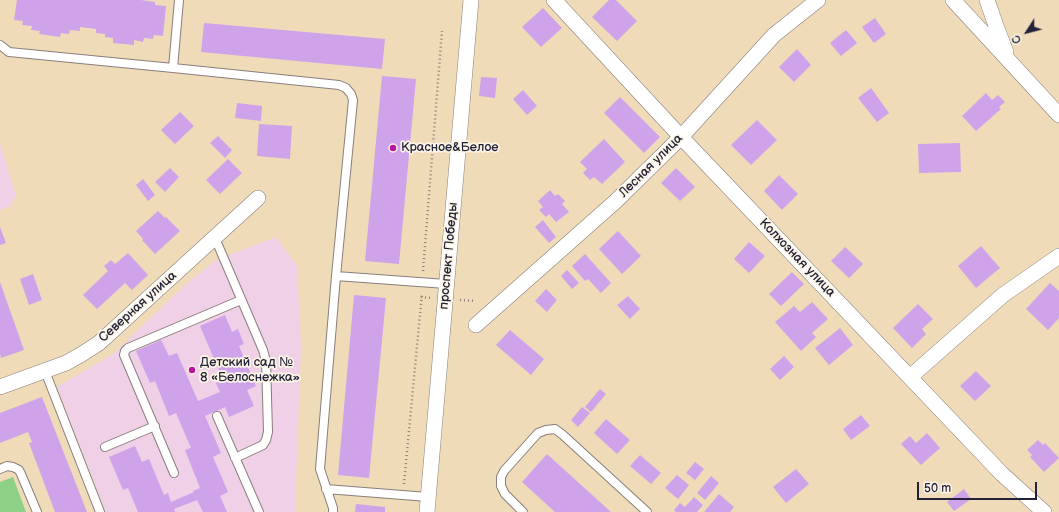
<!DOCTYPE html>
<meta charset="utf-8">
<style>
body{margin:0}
#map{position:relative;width:1059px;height:512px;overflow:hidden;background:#f0dbb9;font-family:"Balsamiq Sans",sans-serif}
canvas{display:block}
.north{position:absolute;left:1007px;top:12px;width:40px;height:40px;-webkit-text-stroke:3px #fcf5e5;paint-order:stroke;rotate:234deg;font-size:11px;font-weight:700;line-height:16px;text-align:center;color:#22223b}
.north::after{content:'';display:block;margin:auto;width:14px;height:18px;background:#22223b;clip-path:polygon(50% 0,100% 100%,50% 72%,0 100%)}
.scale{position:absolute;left:917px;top:482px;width:120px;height:18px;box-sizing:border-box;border:2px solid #22223b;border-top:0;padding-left:5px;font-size:12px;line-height:14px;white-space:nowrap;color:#22223b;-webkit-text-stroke:3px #fcf5e5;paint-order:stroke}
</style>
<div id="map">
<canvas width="1059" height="512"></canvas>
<div class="north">С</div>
<div class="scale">50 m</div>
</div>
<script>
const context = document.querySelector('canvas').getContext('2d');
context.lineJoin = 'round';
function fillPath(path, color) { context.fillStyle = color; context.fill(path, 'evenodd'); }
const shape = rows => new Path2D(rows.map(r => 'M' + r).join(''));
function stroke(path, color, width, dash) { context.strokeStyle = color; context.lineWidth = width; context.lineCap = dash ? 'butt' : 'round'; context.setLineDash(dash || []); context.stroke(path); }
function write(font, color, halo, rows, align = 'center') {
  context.font = font + ' "Balsamiq Sans",sans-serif'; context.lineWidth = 3.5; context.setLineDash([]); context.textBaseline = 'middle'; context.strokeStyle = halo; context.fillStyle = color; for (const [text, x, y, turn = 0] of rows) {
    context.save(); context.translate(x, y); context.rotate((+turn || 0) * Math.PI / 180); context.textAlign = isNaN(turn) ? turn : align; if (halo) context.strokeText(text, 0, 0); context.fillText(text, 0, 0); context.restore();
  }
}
fillPath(shape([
 [0,143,16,196,10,206,0,210],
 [276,237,297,266,301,345,295,512,106,512,57,387,113,354,185,285,216,260]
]), '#efd0e6');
fillPath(shape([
 [13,477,26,512,0,512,0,482]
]), '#8fd087');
fillPath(shape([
 [17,0,141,0,155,2,155,5,166,6,163,36,154,35,153,39,144,38,143,42,134,40,134,45,113,43,113,38,105,37,105,34,96,33,96,29,80,27,80,31,70,30,69,34,61,33,60,37,39,34,40,31,31,30,32,26,22,25,23,21,14,20],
 [609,0,616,0,637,21,617,41,592,17],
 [543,8,562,28,541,47,522,27],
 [875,18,886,34,874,43,862,27],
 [204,23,385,39,382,69,201,52],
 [846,30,857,43,841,56,830,43],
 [797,49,811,65,794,82,779,67],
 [382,76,416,79,399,264,365,261],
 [481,77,497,78,495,98,479,96],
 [871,88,889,113,877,122,858,98],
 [523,90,537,106,527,115,513,99],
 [986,93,992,100,998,95,1005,102,999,107,1001,109,976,131,962,116],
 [620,97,660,137,644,153,604,113],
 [237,103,262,106,261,121,235,118],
 [180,112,194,126,175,144,161,130],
 [757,120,777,140,751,165,731,145],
 [259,124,292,126,290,159,257,156],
 [218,136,232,150,225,158,210,143],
 [604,139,625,162,602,184,594,177,590,180,583,173,587,169,580,162],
 [960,143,961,172,919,173,918,144],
 [228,159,242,173,220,194,206,180],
 [170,168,179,177,165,192,155,182],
 [676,168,695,187,680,201,661,183],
 [779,175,798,194,782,210,764,191],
 [143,179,155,195,148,201,136,185],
 [550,190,555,196,558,194,565,201,562,204,569,212,556,222,549,214,546,217,539,210,543,207,538,201],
 [158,211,165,218,166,217,180,231,155,254,142,240,143,239,136,231],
 [543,220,556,237,549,243,535,227],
 [0,227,6,243,0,245],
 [618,231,641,256,622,274,599,249],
 [749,242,765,256,749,273,734,259],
 [981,246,1000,268,976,288,958,266],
 [845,247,863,264,849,278,831,261],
 [128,253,148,275,132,290,125,283,97,309,83,295,108,271,104,266,111,260,115,264],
 [585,254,611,283,601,293,588,279,585,281,572,266],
 [567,270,579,283,572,289,561,276],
 [792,272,804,284,781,306,769,294],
 [33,274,42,300,29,305,20,279],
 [0,282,24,350,1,358,0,354],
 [1050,283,1059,291,1059,318,1048,330,1026,309],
 [546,289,557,300,547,312,535,301],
 [354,295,386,298,369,478,338,475],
 [628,296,640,309,630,319,617,305],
 [812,302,828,319,812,333,816,337,801,351,775,322,794,306,800,312],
 [918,304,933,319,922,329,926,334,912,348,893,328],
 [225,315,232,332,238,329,244,344,239,346,256,386,247,390,254,406,229,417,225,407,205,416,221,453,213,457,228,492,220,496,227,512,203,512,197,500,174,509,175,512,138,512,128,488,123,490,109,457,135,446,142,462,149,459,164,495,168,493,171,502,194,492,193,491,200,488,185,450,191,448,176,413,169,416,155,381,150,383,136,351,161,340,169,356,177,353,198,401,220,392,216,383,223,380,200,326],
 [840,328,853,345,829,365,815,348],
 [510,330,544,359,531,375,496,345],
 [784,356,794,367,780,380,770,369],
 [976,371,991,386,975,401,960,386],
 [600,389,606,394,591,412,585,407],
 [42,397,87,512,55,512,29,443,32,442,28,432,0,443,0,413],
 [582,407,590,413,578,427,571,420],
 [861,415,870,426,851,440,843,429],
 [606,419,630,440,617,454,594,433],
 [927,433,940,448,921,465,901,444,910,436,916,443],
 [1038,440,1043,445,1045,443,1059,458,1044,472,1030,457,1032,455,1027,450],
 [547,454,611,512,555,512,522,482],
 [640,455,661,473,651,484,630,466],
 [695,462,704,469,695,480,686,473],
 [796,469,809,484,786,503,773,487],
 [677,475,689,485,678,499,665,488],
 [711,476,719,483,705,500,697,493],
 [964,489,971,499,954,511,947,502],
 [719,494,734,507,730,512,704,512],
 [694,497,703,505,697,512,676,512,674,510,680,503,685,507],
 [356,504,385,507,385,512,355,512]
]), '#cea3ea');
const lane = shape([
 [179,0,173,68,339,85,346,88,351,94,353,100,336,276,320,469,333,508,333,512],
 [0,45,9,52,173,68],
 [215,238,263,350,266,361,268,432,266,440,263,445,235,458],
 [336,276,446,284],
 [45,371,100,512],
 [217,416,259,512],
 [105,447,155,426],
 [0,469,7,466,13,467,19,470,21,474,37,512],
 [174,473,124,355,125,351,128,348,241,300],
 [326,489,428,497],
 [523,512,505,494,501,486,501,477,504,471,538,433,546,430,555,429,563,435,647,512]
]);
const street = shape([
 [554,0,681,137,1002,474,1044,512],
 [953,0,1059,115],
 [987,0,996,26,1006,52],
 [476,325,616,201,681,137,774,35,818,0],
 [910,377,1003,295,1059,256],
 [0,387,66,363,82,354,99,343,258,198],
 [427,512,471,0]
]);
stroke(lane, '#897e7a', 10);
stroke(street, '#897e7a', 16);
stroke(shape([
 [423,271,442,31],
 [421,297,431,298],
 [460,300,475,301],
 [404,484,422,293]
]), '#897e7a', 2.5, [1, 3]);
stroke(lane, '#fff', 8);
stroke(street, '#fff', 15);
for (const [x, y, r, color] of [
 [393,148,4,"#b5179e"],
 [192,370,4,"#b5179e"]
]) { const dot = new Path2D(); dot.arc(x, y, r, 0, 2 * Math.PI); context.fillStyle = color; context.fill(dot); stroke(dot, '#fcf5e5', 1.5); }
write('13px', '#22223b', '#fcf5e5', [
 ["Красное&Белое",401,148],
 ["Детский сад №",200,363],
 ["8 «Белоснежка»",200,378]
], 'left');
write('13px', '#22223b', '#fcf5e5', [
 ["Лесная улица",651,166,-45],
 ["проспект Победы",449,256,-85],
 ["Колхозная улица",797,258,46],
 ["Северная улица",138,307,-42]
]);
</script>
